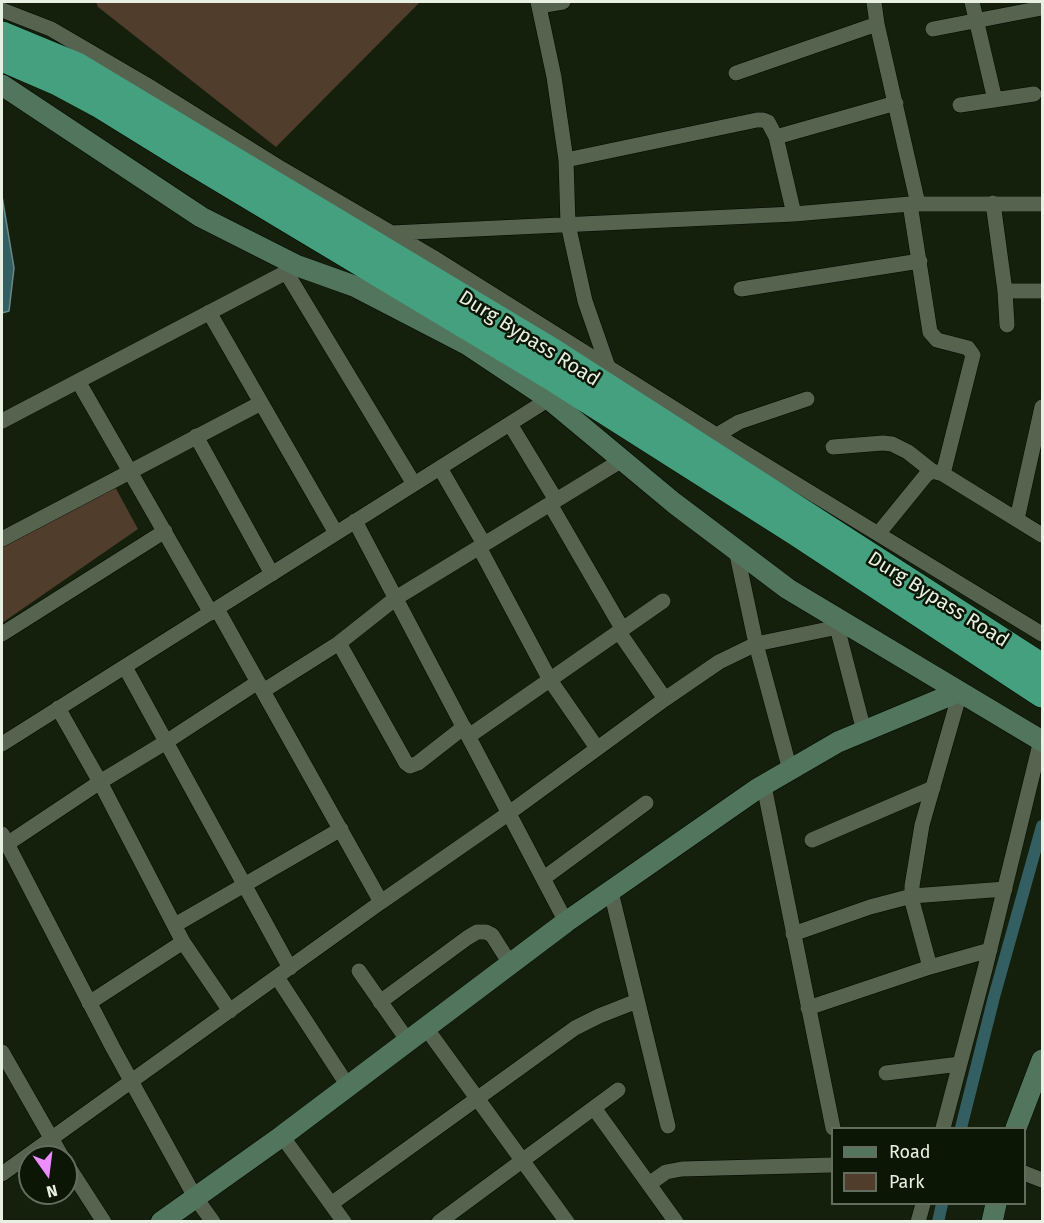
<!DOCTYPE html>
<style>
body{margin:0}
#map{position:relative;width:1044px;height:1223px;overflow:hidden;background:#141f0c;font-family:"Fira Sans",sans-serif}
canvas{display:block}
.frame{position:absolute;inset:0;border:3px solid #e8f0e3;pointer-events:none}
.legend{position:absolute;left:831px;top:1127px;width:195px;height:78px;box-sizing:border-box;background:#0b1605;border:2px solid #636d5e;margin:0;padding:8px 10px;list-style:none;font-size:18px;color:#e8f0e3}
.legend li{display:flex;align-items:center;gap:12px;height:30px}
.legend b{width:30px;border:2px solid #636d5e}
.north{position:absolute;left:18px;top:1145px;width:60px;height:60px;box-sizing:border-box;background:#0b1605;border:2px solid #636d5e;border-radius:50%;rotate:166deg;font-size:16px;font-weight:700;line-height:24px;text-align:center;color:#e8f0e3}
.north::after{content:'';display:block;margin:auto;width:21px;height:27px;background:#eb8dfc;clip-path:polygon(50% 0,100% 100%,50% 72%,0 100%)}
</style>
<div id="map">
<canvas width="1044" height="1223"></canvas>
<div class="frame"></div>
<ul class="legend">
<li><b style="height:8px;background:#51755d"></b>Road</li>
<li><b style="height:16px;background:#503d2c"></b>Park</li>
</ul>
<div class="north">N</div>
</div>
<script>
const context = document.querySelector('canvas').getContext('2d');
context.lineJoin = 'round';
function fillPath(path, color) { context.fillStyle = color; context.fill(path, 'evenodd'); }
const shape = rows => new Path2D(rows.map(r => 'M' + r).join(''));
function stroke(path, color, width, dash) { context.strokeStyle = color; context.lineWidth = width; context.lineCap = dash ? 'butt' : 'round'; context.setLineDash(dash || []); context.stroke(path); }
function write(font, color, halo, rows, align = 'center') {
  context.font = font + ' "Fira Sans",sans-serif'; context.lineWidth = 5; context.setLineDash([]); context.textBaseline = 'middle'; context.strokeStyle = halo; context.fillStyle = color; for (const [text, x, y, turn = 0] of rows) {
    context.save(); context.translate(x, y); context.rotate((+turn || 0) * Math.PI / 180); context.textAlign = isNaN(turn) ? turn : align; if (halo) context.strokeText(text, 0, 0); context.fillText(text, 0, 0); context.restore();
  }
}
fillPath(shape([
 [96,2,420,2,276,147,98,7],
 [114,485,138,529,2,623,2,545]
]), '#503d2c');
const water = shape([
 [2,196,14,268,9,311,2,313,2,196]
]);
fillPath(water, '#345f62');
stroke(water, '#6a8a89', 1.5);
stroke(shape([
 [961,1128,994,997,1042,826],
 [938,1222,942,1204]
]), '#345f62', 12);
const street = shape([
 [538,2,554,77,566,160,568,224,585,301,608,367],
 [874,2,877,24,918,204],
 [972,2,995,100],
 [539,6,563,2],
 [2,10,51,29,152,88,282,169,436,259,726,441,1042,634],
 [933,29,1042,8],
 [736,73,877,24],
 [960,105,1034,94],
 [776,137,896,103],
 [566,160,757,120,763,120,768,122,776,137,794,214],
 [993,203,1005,291,1007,325],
 [910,204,930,332,937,340,968,348,973,355,943,474],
 [391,233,794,214,910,204,1042,204],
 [286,272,414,484],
 [741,289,920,261],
 [1005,291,1042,291],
 [209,312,336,533],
 [78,381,211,613],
 [2,421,298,266],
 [510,424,556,500],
 [717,435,739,422,807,399],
 [196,436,272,574],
 [833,447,883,443,892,444,908,452,932,471],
 [440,468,484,544],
 [550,504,623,630],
 [1017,519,1042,407],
 [355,521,566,922],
 [878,534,926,475,932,471,943,474,1042,535],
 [2,539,261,403],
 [479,547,550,680,597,748],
 [736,550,756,644,790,770],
 [217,609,381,902,509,813,665,699,719,662,756,644,848,625],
 [837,627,864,731],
 [619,632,665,699],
 [2,634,165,531],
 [339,643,406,763,410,766,418,763,464,727],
 [125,667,290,968],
 [263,691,339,643,396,598,622,460],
 [58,708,100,782,183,942,230,1011],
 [469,736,663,601],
 [2,744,549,399],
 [764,786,833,1128],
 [2,834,113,1048,195,1197,213,1222],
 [812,840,933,788],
 [7,844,100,782,166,742,258,682],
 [544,878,646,803],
 [611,892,668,1126],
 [175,925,341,829],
 [793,934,870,907,912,896,1005,889],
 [930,967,912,901,912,886,922,825,960,693],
 [359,971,408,1041],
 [277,977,348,1086],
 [380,1002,467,938,477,932,486,932,492,935,511,965],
 [89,1003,183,942],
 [808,1008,930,967,990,950],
 [426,1028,567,1222],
 [2,1052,62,1157],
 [886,1073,960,1064],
 [594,1108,676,1222],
 [943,1128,985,969,1041,740],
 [282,1136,344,1222],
 [66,1163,104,1222],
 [1024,1173,1042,1180],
 [2,1174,381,902],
 [649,1184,666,1172,682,1169,832,1165],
 [331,1204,575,1028,599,1016,637,1001],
 [439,1222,618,1090],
 [918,1222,923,1204]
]);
const secondary = shape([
 [2,85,201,217,298,266,354,286,468,345,549,399,674,503,788,589,1042,741],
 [1016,1128,1042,1060],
 [161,1222,282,1136,566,922,757,789,838,742,958,692],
 [992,1222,996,1204]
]);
const highway = shape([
 [2,35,77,66,553,352,1042,667],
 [2,58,58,82,99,104,188,159,555,379,796,532,1042,694]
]);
stroke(street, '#020900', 16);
stroke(secondary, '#020900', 22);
stroke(highway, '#020900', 28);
stroke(street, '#56634e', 15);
stroke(secondary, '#51755d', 21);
stroke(highway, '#45a080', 27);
write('20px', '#e8f0e3', '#0b1605', [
 ["Durg Bypass Road",529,339,32],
 ["Durg Bypass Road",938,600,32]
]);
</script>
